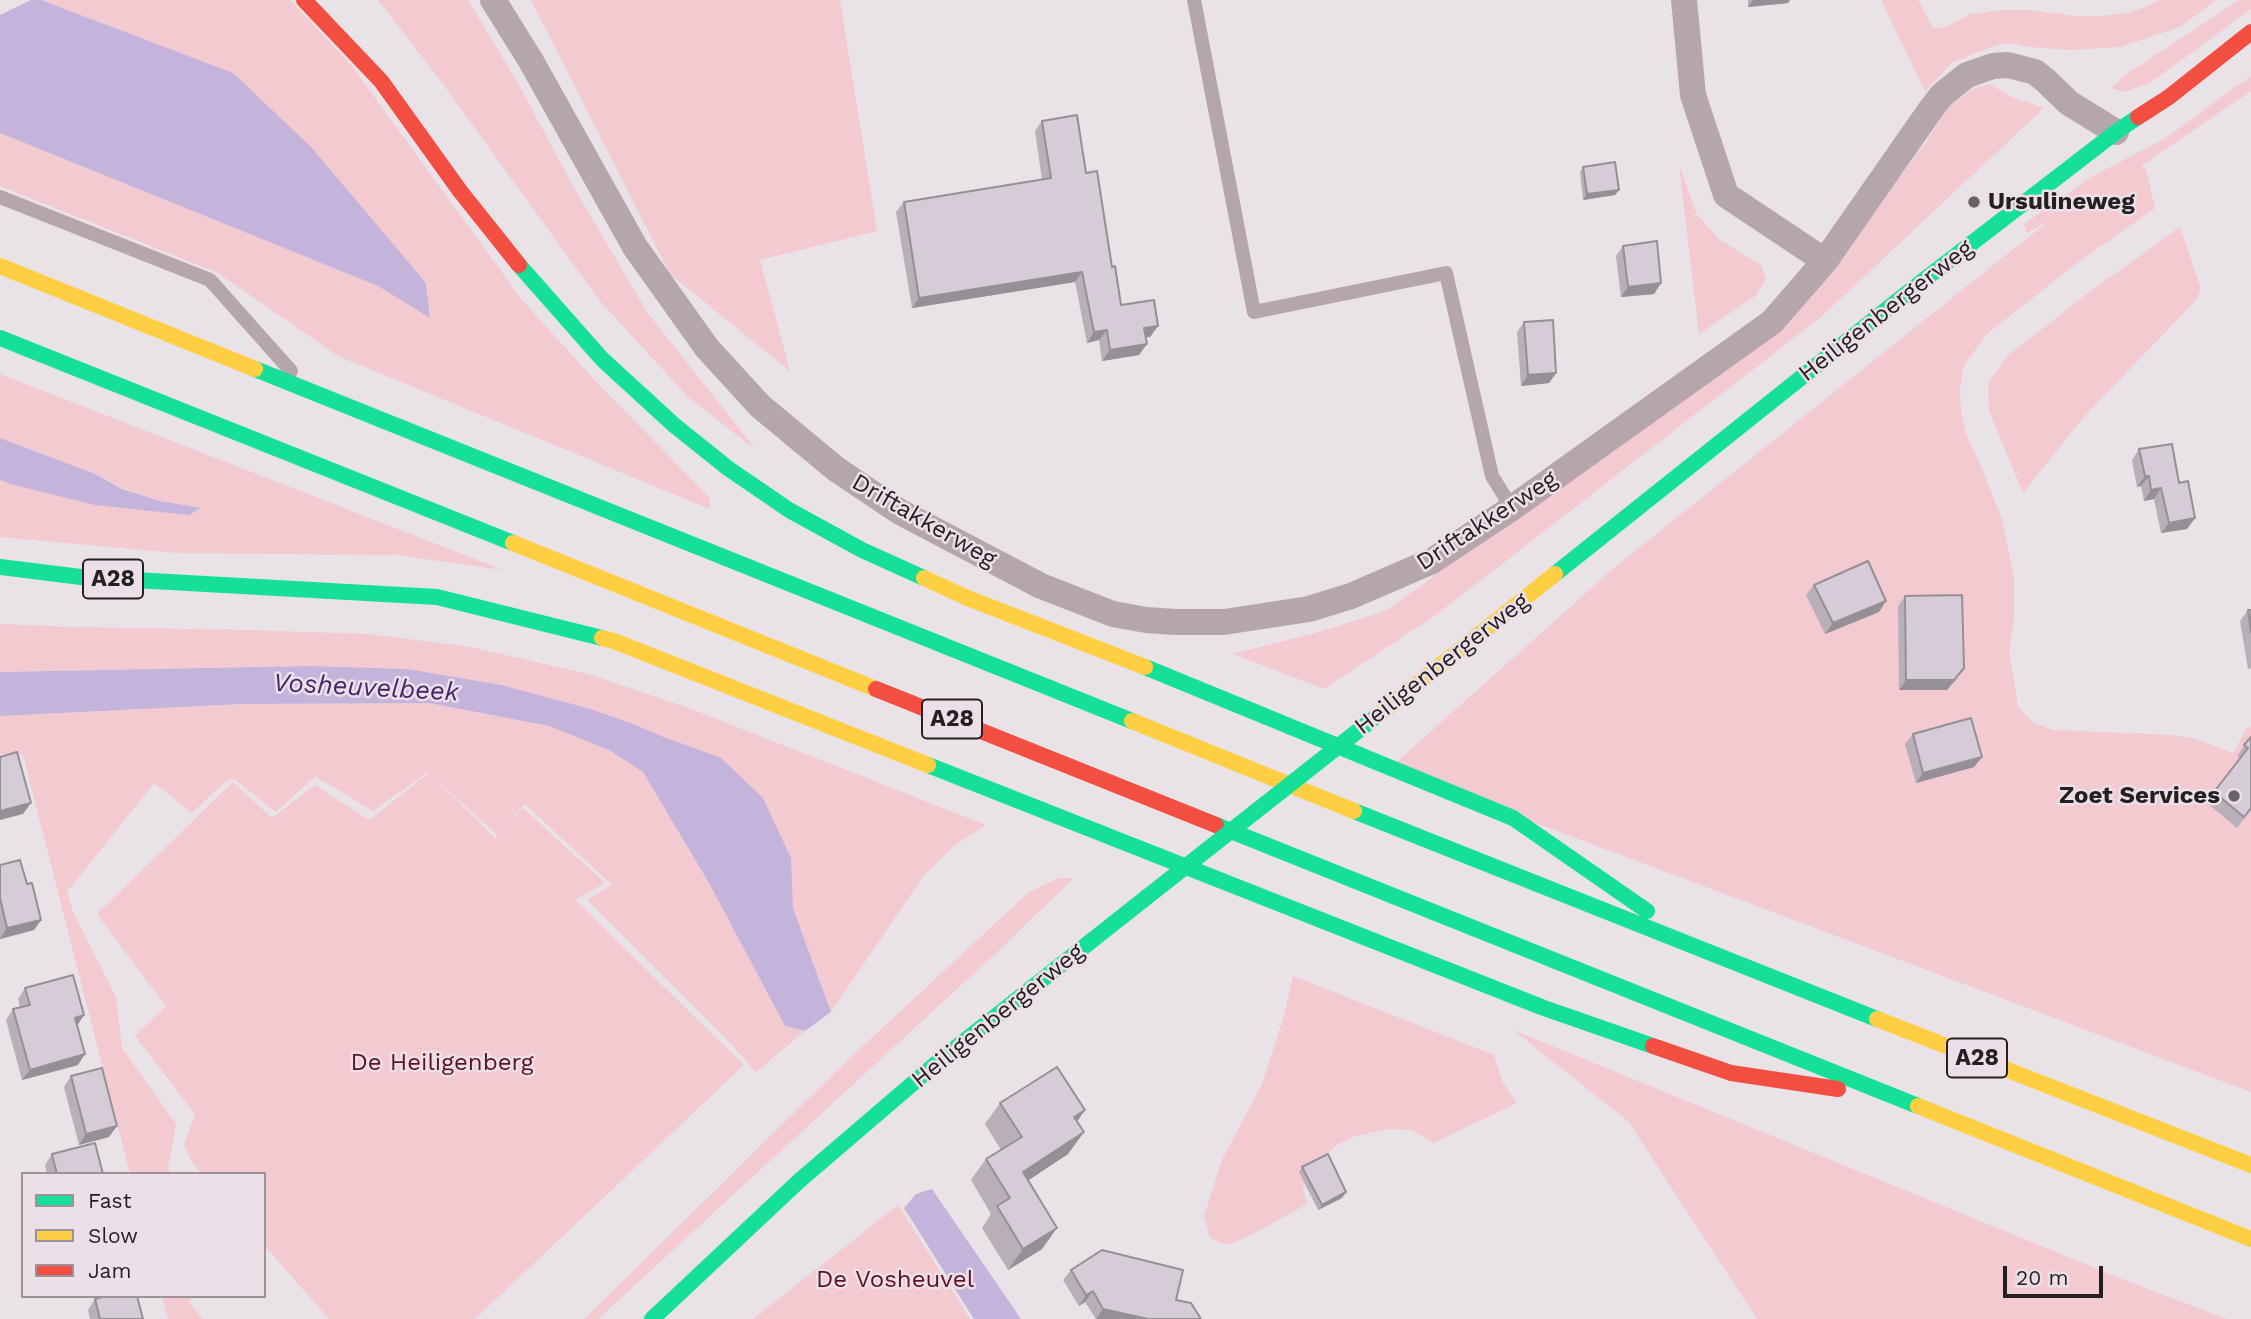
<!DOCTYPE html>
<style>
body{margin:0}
#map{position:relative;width:2251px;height:1319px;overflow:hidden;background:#e9e2e7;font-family:"Work Sans",sans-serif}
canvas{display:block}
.legend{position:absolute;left:21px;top:1172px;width:245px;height:126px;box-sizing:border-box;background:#ecdfe8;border:2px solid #9c9299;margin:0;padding:9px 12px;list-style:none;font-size:21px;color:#241f23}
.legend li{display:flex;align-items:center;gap:14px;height:35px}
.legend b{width:35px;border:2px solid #9c9299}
.scale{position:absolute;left:2003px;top:1266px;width:100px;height:32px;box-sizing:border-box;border:4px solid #241f23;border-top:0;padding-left:9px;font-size:21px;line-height:24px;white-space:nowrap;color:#241f23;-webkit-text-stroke:5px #ecdfe8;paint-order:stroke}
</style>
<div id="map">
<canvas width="2251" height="1319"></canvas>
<ul class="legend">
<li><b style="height:9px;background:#16e098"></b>Fast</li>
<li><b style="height:9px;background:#ffcf43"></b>Slow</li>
<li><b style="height:9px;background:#f24e42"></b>Jam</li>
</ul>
<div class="scale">20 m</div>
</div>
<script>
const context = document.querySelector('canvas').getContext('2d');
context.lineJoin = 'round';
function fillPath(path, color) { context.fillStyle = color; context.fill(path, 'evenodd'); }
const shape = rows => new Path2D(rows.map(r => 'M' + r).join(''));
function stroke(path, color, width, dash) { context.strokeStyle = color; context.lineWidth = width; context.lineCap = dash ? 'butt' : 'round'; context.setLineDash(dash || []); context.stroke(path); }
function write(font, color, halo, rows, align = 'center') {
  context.font = font + ' "Work Sans",sans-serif'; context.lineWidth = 5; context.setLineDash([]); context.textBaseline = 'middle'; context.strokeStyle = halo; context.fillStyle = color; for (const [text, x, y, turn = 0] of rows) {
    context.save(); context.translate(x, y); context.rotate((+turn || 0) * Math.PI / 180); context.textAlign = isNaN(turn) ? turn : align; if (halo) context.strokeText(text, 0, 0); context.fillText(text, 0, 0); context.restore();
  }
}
fillPath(shape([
 [41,0,290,0,351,65,522,300,601,387,709,497,710,509,338,356,218,273,0,186,0,133,378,286,430,317,426,283,233,74],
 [378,0,468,0,519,85,573,186,647,312,756,450,687,396,600,301,437,76],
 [531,0,840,0,877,231,760,260,790,371,670,274],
 [1881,0,1918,0,1934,29,1947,26,1971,14,2001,10,2030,10,2076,16,2102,16,2131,12,2148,6,2159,0,2216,0,2180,27,2120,47,2071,50,2030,47,2011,43,1997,45,1953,62,1925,91],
 [2239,0,2251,0,2251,9,2150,83,2124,92,2111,88,2125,75],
 [2251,76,2251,91,2141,166,2146,169,2155,208,2073,266,1987,334,1964,365,1960,389,1961,413,1967,436,1984,473,2002,520,2014,577,2014,619,2009,650,2018,706,2032,722,2054,730,2172,735,2193,738,2233,753,2248,726,2251,728,2251,1092,1390,768,1615,567,2050,220,2027,233,2024,224,2091,177,2164,139],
 [1990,84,2009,96,2044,108,1822,316,1436,615,1324,689,1233,654,1319,632,1385,611,1424,584,1472,544,1701,384,1881,203,1928,139,1947,108,1973,89],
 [1679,165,1697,215,1720,240,1761,265,1766,279,1755,296,1699,334],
 [2180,227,2201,289,2197,299,2082,419,2023,493,1989,411,1988,383,2008,355,2091,291],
 [0,374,503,570,396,555,177,553,0,537,0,480,95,505,200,508,160,501,122,488,93,473,0,438],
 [0,624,75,627,245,630,368,634,471,647,588,674,686,707,986,825,955,845,924,875,831,1012,793,908,790,858,689,747,631,723,587,708,407,669,309,666,0,672],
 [429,703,549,726,609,750,643,772,709,883,785,1026,805,1031,756,1072,733,1046,587,900,612,885,525,804,497,835,428,772,373,811,315,776,276,812,234,779,227,780,192,813,154,783,67,892,73,912,116,997,122,1048,176,1124,168,1168,172,1174,130,1174,23,755,0,754,0,716,243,704],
 [429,773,495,838,523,808,605,883,575,900,744,1065,475,1319,329,1319,264,1245,264,1174,202,1174,192,1162,184,1145,195,1114,135,1036,166,1006,97,914,233,782,272,818,315,785,369,820],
 [1059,878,1074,878,995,954,598,1319,584,1319,849,1059,1029,892],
 [1293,976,1494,1055,1503,1083,1517,1103,1433,1143,1412,1130,1389,1129,1355,1136,1335,1146,1306,1177,1303,1187,1307,1204,1249,1236,1229,1244,1221,1243,1210,1237,1204,1216,1222,1160,1262,1084,1284,1016],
 [1513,1030,2127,1281,2227,1319,1757,1319,1628,1121],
 [898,1205,970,1319,753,1319],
 [162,1296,193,1296,189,1303,203,1319,168,1319]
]), '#f2cacf');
fillPath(shape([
 [31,0,41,0,233,73,311,147,426,283,430,318,378,286,0,133,0,15],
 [0,438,93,473,122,489,160,501,201,508,189,515,95,505,10,484,0,480],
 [309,666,407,669,501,685,587,708,631,723,664,737,721,758,763,798,791,858,793,908,831,1012,805,1031,785,1026,709,883,643,772,609,750,549,726,429,703,243,704,0,716,0,672],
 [932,1189,1021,1319,974,1319,904,1208,916,1194]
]), '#c4b4dc');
stroke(shape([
 [1194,0,1254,312,1446,273,1492,476,1512,508],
 [0,197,210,280,291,371]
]), '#b5a6ac', 14);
stroke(shape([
 [493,0,531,61,635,247,707,348,760,406,836,469,900,512,1041,586,1113,614,1146,620,1175,622,1224,622,1309,609,1351,596,1432,561,1512,508,1772,322,1825,261,1931,109,1942,95,1967,75,1993,66,2008,65,2035,72,2045,80,2069,103,2116,132],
 [1684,0,1693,95,1726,195,1825,261]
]), '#b5a6ac', 26);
stroke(shape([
 [519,265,602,359,674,425,729,469,789,510,862,550,924,578],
 [0,338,513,543],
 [255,369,1132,721],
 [0,567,81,577,437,597,602,638],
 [1555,574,1911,290,2116,132,2138,117],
 [1145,667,1513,818,1647,911],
 [928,765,1544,1008,1653,1046],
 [1354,811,1877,1019],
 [1216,825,1918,1106],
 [652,1319,799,1181,939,1061,1147,897]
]), '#16e098', 16);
stroke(shape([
 [0,266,255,369],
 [513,543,876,689],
 [924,578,965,597,1145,667],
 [602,638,614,641,928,765],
 [1373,719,1555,574],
 [1132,721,1354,811],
 [1877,1019,2251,1165],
 [1918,1106,2251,1239]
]), '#ffcf43', 16);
stroke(shape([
 [304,0,381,81,460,191,519,265],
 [2138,117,2169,97,2251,32],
 [876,689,1216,825],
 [1653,1046,1731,1073,1838,1089]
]), '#f24e42', 16);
stroke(shape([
 [1147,897,1373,719]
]), '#16e098', 16);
fillPath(shape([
 [1748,0,1790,0,1788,3,1748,7],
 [1042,121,1086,173,1121,305,1158,326,1150,337,1146,337,1139,355,1102,361,1099,340,1087,343,1075,282,912,308,896,212,904,202,1042,180,1035,131],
 [1583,167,1619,190,1615,195,1583,200,1580,172],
 [1623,246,1661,283,1654,294,1621,297,1616,256],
 [1524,322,1556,373,1549,383,1521,386,1517,332],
 [2139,449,2179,483,2195,518,2187,529,2161,533,2154,499,2144,501,2141,486,2137,487,2132,460],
 [1814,585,1886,601,1879,612,1825,634,1806,595],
 [1905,596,1957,679,1947,690,1899,690,1898,606],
 [2248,610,2251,610,2251,668,2248,669,2240,621],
 [1913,734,1982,757,1974,767,1916,783,1905,744],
 [2251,737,2251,810,2237,828,2207,803,2240,758,2237,756],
 [0,865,27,884,41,920,34,930,0,939],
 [25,988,77,1025,78,1065,22,1080,6,1020,13,1009,20,1007,18,999],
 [71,1076,109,1137,79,1145,64,1087],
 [1000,1103,1085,1110,1077,1121,1084,1132,1068,1154,1028,1180,1042,1249,1008,1270,982,1228,991,1214,971,1180,986,1159,1001,1150,985,1124],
 [52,1154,103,1174,47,1174,45,1165],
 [1302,1167,1342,1198,1318,1210,1299,1172],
 [1071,1270,1176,1300,1201,1319,1096,1319,1085,1302,1079,1306,1063,1280],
 [99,1296,137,1296,143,1319,90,1319,88,1310,95,1299,100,1298]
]), '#b8afb9');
fillPath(shape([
 [1753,0,1790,0,1788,3,1748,7],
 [1619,190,1615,195,1583,200,1587,194],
 [1082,272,1075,282,912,308,919,298],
 [1661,283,1654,294,1621,297,1628,287],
 [1158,326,1150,337,1137,338,1144,328],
 [1107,330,1099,340,1087,343,1094,332],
 [1147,344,1139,355,1102,361,1110,350],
 [1556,373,1549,383,1521,386,1528,375],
 [2145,476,2149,476,2141,486,2137,487],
 [2161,488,2154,499,2144,501,2151,490],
 [2195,518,2187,529,2161,533,2169,523],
 [1886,601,1879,612,1825,634,1833,623],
 [1964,668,1947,690,1899,690,1906,680],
 [1982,757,1974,767,1916,783,1923,773],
 [31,803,23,814,0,820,0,811],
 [41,920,34,930,0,939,7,928],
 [84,1015,77,1026,75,1018],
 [85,1054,78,1065,22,1080,30,1070],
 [1085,1110,1070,1132,1074,1117],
 [117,1126,109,1137,79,1145,86,1134],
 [1084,1132,1068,1154,1008,1194,1023,1172],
 [1346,1192,1342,1198,1318,1210,1322,1205],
 [1057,1228,1042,1249,1008,1270,1023,1249],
 [1093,1291,1085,1302,1079,1306,1086,1295],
 [1103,1309,1148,1319,1096,1319]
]), '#968f96');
const building = shape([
 [1077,115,1086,173,1097,171,1112,267,1115,266,1121,305,1154,300,1158,326,1144,328,1147,344,1110,350,1107,330,1094,332,1082,272,919,298,904,202,1051,178,1042,121,1077,115],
 [1615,162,1619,190,1587,194,1583,167,1615,162],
 [1657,241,1661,283,1628,287,1623,246,1657,241],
 [1553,320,1556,373,1528,375,1524,322,1553,320],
 [2172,444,2179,483,2188,481,2195,518,2169,523,2161,488,2151,490,2149,476,2145,476,2139,449,2172,444],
 [1868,561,1886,601,1833,623,1814,585,1868,561],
 [1962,595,1964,668,1954,680,1906,680,1905,596,1962,595],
 [2248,610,2251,610,2251,632,2248,610],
 [1971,718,1982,757,1923,773,1913,734,1971,718],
 [2251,737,2251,808,2244,817,2214,792,2248,748,2244,745,2251,737],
 [17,752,31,803,0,811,0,757,17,752],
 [20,860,27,884,32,883,41,920,7,928,0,898,0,865,20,860],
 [73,975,84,1015,75,1018,85,1054,30,1070,13,1009,30,1005,25,988,73,975],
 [1057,1067,1085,1110,1074,1117,1084,1132,1023,1172,1057,1228,1023,1249,997,1206,1010,1198,986,1159,1022,1137,1000,1103,1057,1067],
 [102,1068,117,1126,86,1134,71,1076,102,1068],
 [95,1143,103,1174,57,1174,52,1154,95,1143],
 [1328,1154,1346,1192,1322,1205,1302,1167,1328,1154],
 [1102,1250,1183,1270,1176,1300,1191,1303,1201,1319,1148,1319,1103,1309,1093,1291,1086,1295,1071,1270,1102,1250],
 [106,1296,137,1296,143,1319,100,1319,95,1299,106,1296]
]);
fillPath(building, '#d6ccd7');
stroke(building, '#968f96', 2);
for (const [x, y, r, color] of [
 [1974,202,7,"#696368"],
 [2234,796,7,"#696368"]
]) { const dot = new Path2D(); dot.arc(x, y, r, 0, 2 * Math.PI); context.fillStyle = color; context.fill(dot); stroke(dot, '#ecdfe8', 2.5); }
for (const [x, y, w] of [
 [113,579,60],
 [952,719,60],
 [1977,1058,60]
]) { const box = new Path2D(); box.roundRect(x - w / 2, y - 19.5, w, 39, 5); context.fillStyle = '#ecdfe8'; context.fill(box); stroke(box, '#241f23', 2); }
write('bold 23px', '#241f23', null, [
 ["A28",113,579],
 ["A28",952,719],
 ["A28",1977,1058]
]);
write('bold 24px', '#241f23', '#ecdfe8', [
 ["Ursulineweg",1988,202],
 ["Zoet Services",2220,796,"right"]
], 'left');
write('24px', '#241f23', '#ecdfe8', [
 ["Heiligenbergerweg",1886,311,-38],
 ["Driftakkerweg",924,521,30],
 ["Driftakkerweg",1487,521,-33],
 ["Heiligenbergerweg",1442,664,-38],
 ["Heiligenbergerweg",998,1016,-39]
]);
write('24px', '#5f1123', '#ecdfe8', [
 ["De Heiligenberg",442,1063],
 ["De Vosheuvel",895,1280]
]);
write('italic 26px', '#442869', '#ecdfe8', [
 ["Vosheuvelbeek",366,688,3]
]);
</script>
